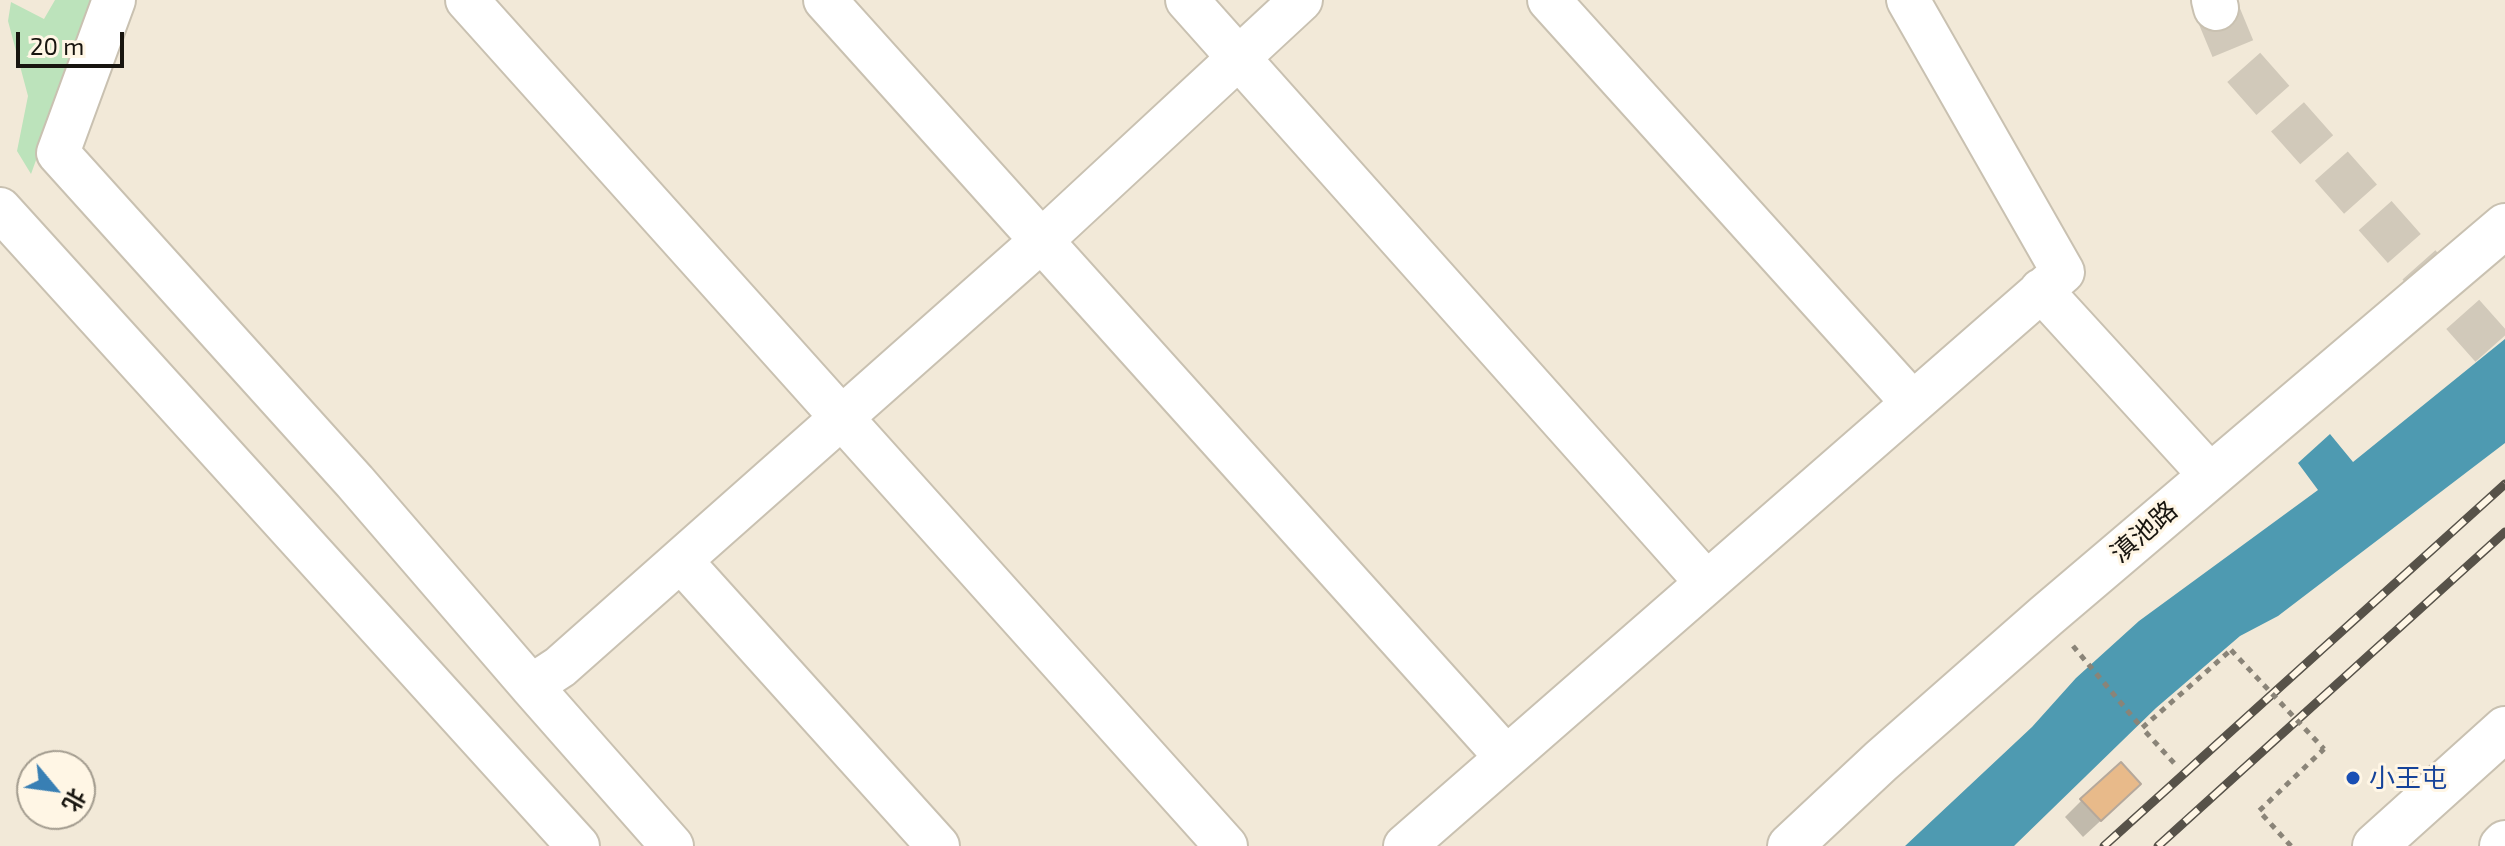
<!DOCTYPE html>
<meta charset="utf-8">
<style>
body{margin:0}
#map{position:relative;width:2505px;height:846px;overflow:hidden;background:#f2e9d8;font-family:"Exo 2","Noto Sans SC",sans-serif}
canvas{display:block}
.north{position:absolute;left:16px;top:750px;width:80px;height:80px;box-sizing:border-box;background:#fff6e5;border:2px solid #a39c8f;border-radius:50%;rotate:119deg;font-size:22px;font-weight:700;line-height:32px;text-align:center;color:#18150f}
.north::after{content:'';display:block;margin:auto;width:28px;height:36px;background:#387fb4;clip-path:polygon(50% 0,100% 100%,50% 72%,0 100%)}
.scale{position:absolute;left:16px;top:32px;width:108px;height:36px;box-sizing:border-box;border:4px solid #18150f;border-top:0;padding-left:10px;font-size:24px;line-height:28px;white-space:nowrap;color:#18150f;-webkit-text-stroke:6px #fff6e5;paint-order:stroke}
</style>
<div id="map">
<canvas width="2505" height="846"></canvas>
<div class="north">北</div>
<div class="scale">20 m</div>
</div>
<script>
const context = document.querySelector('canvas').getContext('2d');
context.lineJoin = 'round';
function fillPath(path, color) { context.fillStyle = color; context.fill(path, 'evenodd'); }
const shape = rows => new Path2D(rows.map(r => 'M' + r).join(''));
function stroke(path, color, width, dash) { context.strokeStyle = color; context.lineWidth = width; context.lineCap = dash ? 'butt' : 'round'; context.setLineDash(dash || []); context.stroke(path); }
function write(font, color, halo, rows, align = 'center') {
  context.font = font + ' "Exo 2","Noto Sans SC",sans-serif'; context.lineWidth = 6; context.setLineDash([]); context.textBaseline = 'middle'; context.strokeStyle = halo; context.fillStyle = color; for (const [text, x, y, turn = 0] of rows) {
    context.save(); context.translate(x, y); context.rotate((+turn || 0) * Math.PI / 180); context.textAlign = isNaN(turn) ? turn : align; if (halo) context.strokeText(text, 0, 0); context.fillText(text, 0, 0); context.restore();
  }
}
fillPath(shape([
 [55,0,94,0,31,174,17,151,28,96,8,21,11,2,44,19]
]), '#bce3bb');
fillPath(shape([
 [2505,339,2505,443,2278,616,2240,636,2156,708,2014,846,1905,846,2032,727,2076,678,2139,621,2318,490,2298,463,2330,434,2353,462]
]), '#4e9ab1');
fillPath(shape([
 [2082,800,2122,801,2083,837,2065,817]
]), '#0003');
const building = shape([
 [2121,762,2141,784,2101,821,2080,799,2121,762]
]);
fillPath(building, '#e8ba8a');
stroke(building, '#b5a89b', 2);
stroke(shape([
 [2216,8,2238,61,2505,362]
]), '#d1c9ba', 44, [44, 22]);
const street = shape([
 [114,0,58,153,355,482,531,686,560,667,1041,241,1301,0],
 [467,0,1226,846],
 [825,0,1506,757],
 [1187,0,1706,582],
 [1549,0,1912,402],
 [0,209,578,846],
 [2041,290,2210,475],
 [681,561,938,846],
 [531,686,672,846],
 [1405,846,2063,272,1908,0]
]);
const secondary = shape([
 [2214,0,2216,8],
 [1790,846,1881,761,2046,616,2505,226]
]);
const primary = shape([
 [2375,846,2505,729],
 [2502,846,2505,843]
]);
stroke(street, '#c9c1b1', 46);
stroke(secondary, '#c9c1b1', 48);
stroke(primary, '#c9c1b1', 48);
stroke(shape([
 [2073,646,2142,728],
 [2174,763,2142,728,2231,650],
 [2291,846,2259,811,2324,749]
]), '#8a8478', 5, [6, 6]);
stroke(street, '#fff', 42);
stroke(secondary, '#fff', 44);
stroke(primary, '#fff', 44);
const rail = shape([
 [2104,846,2505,484],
 [2158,846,2505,532]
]);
stroke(rail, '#575249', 9);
stroke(rail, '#fff6e5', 6, [18]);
stroke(shape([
 [2231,650,2324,749]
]), '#8a8478', 5, [6, 6]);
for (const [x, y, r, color] of [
 [2353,778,8,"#1a4fb4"]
]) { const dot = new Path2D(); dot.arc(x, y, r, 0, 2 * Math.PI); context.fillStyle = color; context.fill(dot); stroke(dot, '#fff6e5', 3); }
write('26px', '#18150f', '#fff6e5', [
 ["滇池路",2144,532,-41]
]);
write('26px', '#164399', '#fff6e5', [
 ["小王屯",2369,778]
], 'left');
</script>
